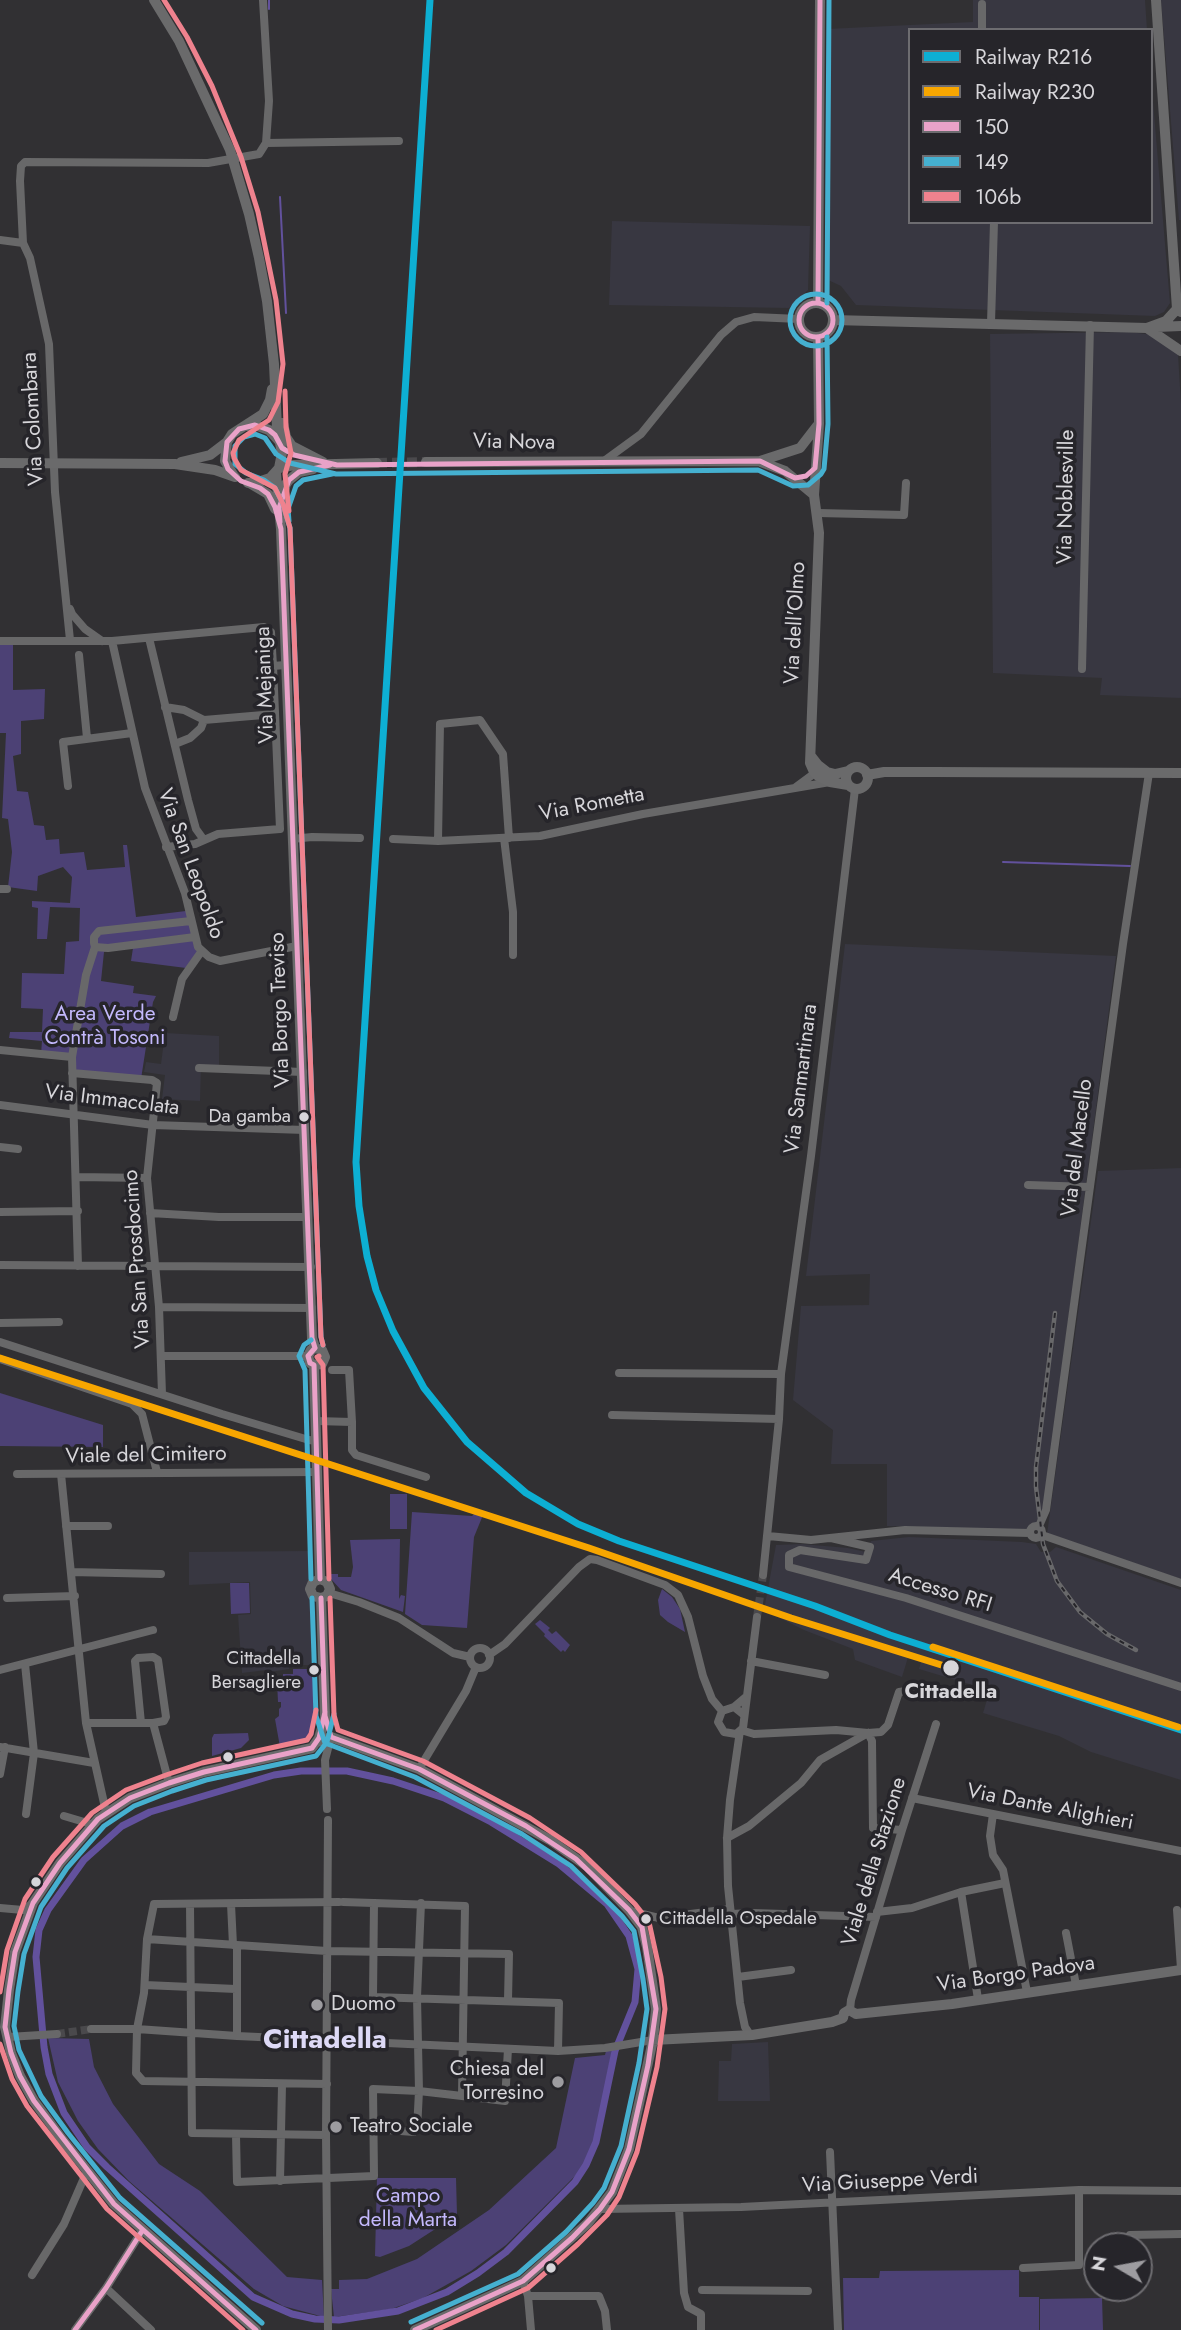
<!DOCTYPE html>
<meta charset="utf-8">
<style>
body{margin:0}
#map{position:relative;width:1181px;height:2330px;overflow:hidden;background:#313033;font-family:Jost,sans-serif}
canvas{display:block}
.legend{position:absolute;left:908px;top:28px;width:245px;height:196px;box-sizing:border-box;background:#26252a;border:2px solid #6d6c70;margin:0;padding:9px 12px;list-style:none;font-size:21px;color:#d7d6da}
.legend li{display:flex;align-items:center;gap:14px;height:35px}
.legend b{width:35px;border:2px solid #6d6c70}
.north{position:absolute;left:1083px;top:2232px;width:70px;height:70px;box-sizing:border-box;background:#26252a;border:2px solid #6d6c70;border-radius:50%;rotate:280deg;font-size:19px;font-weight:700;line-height:28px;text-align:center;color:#d7d6da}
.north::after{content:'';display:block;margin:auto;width:24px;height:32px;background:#9d9ca0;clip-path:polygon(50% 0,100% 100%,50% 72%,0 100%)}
</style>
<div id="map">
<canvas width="1181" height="2330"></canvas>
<ul class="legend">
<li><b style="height:9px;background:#0dafd3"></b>Railway R216</li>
<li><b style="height:9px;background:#f7a600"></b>Railway R230</li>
<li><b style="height:9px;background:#e9a2c8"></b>150</li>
<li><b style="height:9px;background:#45b0d0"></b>149</li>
<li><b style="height:9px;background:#ef828e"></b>106b</li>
</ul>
<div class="north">N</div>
</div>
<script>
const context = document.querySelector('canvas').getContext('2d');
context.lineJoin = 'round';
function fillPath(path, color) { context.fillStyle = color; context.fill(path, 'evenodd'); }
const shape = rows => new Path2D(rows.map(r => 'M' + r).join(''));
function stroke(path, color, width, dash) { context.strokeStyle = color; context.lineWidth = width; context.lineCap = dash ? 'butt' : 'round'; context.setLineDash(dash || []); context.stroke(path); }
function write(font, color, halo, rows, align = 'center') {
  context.font = font + ' Jost,sans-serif'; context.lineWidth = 7; context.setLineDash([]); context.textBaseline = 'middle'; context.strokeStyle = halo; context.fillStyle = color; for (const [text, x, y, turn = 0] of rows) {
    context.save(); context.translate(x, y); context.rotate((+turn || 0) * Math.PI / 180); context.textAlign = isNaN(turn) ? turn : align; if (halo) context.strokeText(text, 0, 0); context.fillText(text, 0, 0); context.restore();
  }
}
fillPath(shape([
 [973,0,1145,0,1147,30,910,30,910,222,1151,222,1151,78,1170,303,1164,312,1155,316,856,305,841,286,826,279,827,29,973,22],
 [1161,0,1181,0,1181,220,1179,220],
 [612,221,810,226,808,290,789,308,609,305],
 [1129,332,1154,335,1178,354,1181,404,1181,698,1100,695,1102,678,993,673,990,334],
 [845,944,1116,956,1044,1505,1036,1523,1027,1530,887,1526,887,1464,831,1464,833,1430,793,1400,801,1306,869,1305,870,1274,806,1276],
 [165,1033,219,1036,219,1067,201,1066,200,1101,162,1099,165,1075,144,1072,146,1062,161,1064],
 [1181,1168,1181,1579,1047,1534,1098,1171],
 [909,1537,1022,1542,1036,1544,1041,1552,1050,1552,1056,1547,1181,1590,1181,1780,1091,1752,1059,1736,983,1713,989,1693,979,1690,979,1687,919,1669,922,1658,909,1654,902,1677,855,1660,853,1649,804,1630,764,1610,776,1545,802,1544,848,1548,866,1552,871,1541],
 [309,1551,312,1665,290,1665,289,1669,270,1672,268,1675,267,1670,242,1673,238,1615,251,1614,250,1582,189,1585,189,1552],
 [768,2042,770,2101,718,2101,719,2061,731,2061,732,2044]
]), '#383741');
fillPath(shape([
 [0,641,13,641,13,690,45,689,44,719,21,721,21,754,13,756,17,791,28,792,34,825,44,826,46,840,59,839,60,854,84,852,87,870,125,867,123,845,127,845,136,917,186,911,197,952,186,968,131,961,133,948,104,952,101,981,134,986,133,993,156,996,153,1002,141,1079,72,1073,72,1057,41,1054,42,1041,9,1038,10,1032,42,1032,43,1009,21,1008,22,973,64,974,66,942,79,941,80,908,50,907,47,939,37,939,38,908,32,907,32,901,70,903,72,877,63,867,38,876,37,891,8,887,12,852,8,819,2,818,6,733,0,733],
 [0,1393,103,1425,103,1447,0,1446],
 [390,1494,407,1494,407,1529,390,1529],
 [412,1512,472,1516,475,1513,483,1515,474,1537,467,1628,422,1625,405,1614],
 [400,1539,399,1599,401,1595,405,1596,403,1612,341,1590,331,1579,329,1574,338,1574,338,1577,351,1577,353,1567,350,1540],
 [230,1583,249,1583,250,1613,231,1614],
 [662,1589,672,1597,680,1609,685,1632,668,1622,660,1615,658,1600],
 [540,1620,550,1628,548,1630,552,1634,556,1631,570,1645,565,1652,563,1650,561,1652,544,1636,545,1634,535,1624],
 [293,1669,313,1669,314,1734,306,1743,280,1747,275,1719,279,1716,279,1709,281,1707,281,1702,278,1702,277,1681,283,1681,283,1674,293,1674],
 [248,1733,249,1740,241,1748,212,1756,212,1738,214,1734],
 [48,2038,89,2039,94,2067,113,2104,159,2164,200,2191,287,2277,322,2280,324,2317,283,2306,254,2289,129,2181,98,2149,78,2121,58,2082],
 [612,2050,597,2129,590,2153,579,2172,506,2245,471,2271,423,2298,391,2309,334,2317,331,2289,339,2289,339,2280,367,2279,417,2259,489,2210,556,2148,575,2058,605,2055,606,2051],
 [377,2178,456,2178,457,2215,409,2246,380,2257,375,2256],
 [1019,2270,1019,2297,1039,2297,1039,2330,844,2330,843,2278,879,2278,880,2271],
 [1102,2298,1103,2330,1040,2330,1040,2299]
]), '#4c4175');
stroke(shape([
 [269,0,269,9],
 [280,197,286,313],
 [1003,862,1130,866]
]), '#62519d', 2);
stroke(shape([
 [301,1771,347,1771,393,1781,444,1798,491,1822,559,1864,607,1904,629,1936,638,1969,635,2002,615,2051,596,2142,586,2165,575,2182,506,2252,478,2273,447,2292,398,2311,339,2320,315,2319,292,2314,253,2297,107,2167,87,2147,64,2113,49,2074,44,2047,36,1957,39,1930,48,1910,84,1860,122,1826,150,1812,274,1775,301,1771]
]), '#62519d', 7);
stroke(shape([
 [757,1617,763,1575],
 [57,2034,91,2029]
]), '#4a494c', 8, [8, 4]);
stroke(shape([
 [377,463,426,462]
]), '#4a494c', 10, [10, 5]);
stroke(shape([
 [982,30,982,4],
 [266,143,399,141],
 [0,240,23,243,30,258,49,344,55,492,70,640],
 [23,243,20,181,21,166,25,162,208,163,259,154,266,143,269,101,263,0],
 [991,323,994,222],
 [604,461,641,434,721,335,736,322,754,317,799,319],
 [818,513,904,515,906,483],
 [70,609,72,614,85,629,102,641],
 [149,638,188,800,196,829,204,840],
 [0,641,112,641,264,627,271,632,273,666,285,665],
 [112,641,145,788,185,893,198,947,209,957,220,961,297,946],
 [79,655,87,738],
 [1082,669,1090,325],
 [165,707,184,710,204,720,275,714],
 [175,744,190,738,201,728,204,720],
 [68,786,63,742,132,733],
 [796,787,819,770],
 [504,838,513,912,513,955],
 [292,839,312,837,360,838],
 [393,839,438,841,540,836,643,814,830,782],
 [438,841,440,724,480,720,503,754,509,838],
 [166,847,195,844,218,834,280,829,273,666],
 [0,889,7,889],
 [191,921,99,931,94,937,94,943,95,947,108,948,195,937],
 [173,1017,182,979,201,952],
 [0,1050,72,1057],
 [199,1068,303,1072],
 [72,1073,152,1080,157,1083,147,1178,159,1307,162,1394],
 [0,1105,153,1125,305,1130],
 [0,1147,18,1149],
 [77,1177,147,1178],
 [1028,1185,1090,1187],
 [0,1212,78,1211],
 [150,1213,219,1217,308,1217],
 [0,1265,311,1267],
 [78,1266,72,1057,86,975,95,947],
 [159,1307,312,1308],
 [0,1323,59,1322],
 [0,1342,222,1414,309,1440,317,1441],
 [161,1356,308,1356],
 [0,1359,132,1404,142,1414,157,1472],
 [332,1370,349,1370,352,1422],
 [619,1373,781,1374],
 [612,1415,779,1419],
 [316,1421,352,1422,352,1450,356,1455,426,1477],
 [17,1474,318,1472],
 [61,1474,86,1723,106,1812],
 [66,1526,108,1526],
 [1039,1526,1046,1510,1123,944,1149,773],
 '1030 1532a6 6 0 1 1 12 0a6 6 0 1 1-12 0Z',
 [1042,1535,1181,1583],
 [768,1536,811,1540,905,1530,1030,1533],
 [831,1538,870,1547,866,1560,800,1550,789,1555,789,1567,906,1598,1181,1687],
 [71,1572,161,1574],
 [763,1575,779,1419,781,1374,811,1156,855,789],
 [329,1593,359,1602,399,1618,453,1653,470,1657],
 [7,1598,75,1596],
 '470 1658a10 10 0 1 1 20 0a10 10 0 1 1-20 0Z',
 [489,1655,505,1644,579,1567,590,1559,597,1560,665,1585,678,1595,688,1617,703,1676,712,1699,722,1711],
 [751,1661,825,1675],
 [25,1664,34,1753,26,1814],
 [0,1670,153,1630],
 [747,1696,757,1617],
 [734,1707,747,1696,743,1728,736,1734,724,1732,718,1722,722,1711,734,1707,744,1715],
 [86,1723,153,1723,169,1783],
 [141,1723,135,1661,138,1658,153,1657,158,1660,166,1717,164,1721,153,1723],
 [741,1730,754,1734,836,1730,868,1733,881,1732,888,1725,899,1692,906,1691],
 [740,1731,730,1800,727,1838,728,1886,740,2003,745,2027,749,2033],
 [868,1733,872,1741,873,1828,902,1830],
 [0,1747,94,1763],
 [419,1769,466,1691,476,1667],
 [0,1774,5,1747],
 [912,1798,1181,1851],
 [327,1809,325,1760,331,1737],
 [993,1814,990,1836,993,1855,1003,1870,1027,1992],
 [64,1816,91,1824],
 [328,1820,326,2135,328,2330],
 [727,1838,749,1826,801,1783,820,1760,868,1733],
 [961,1892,1005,1883],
 [343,1902,465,1906,462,2095],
 [374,1903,373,1997,559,2003,558,2051],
 [190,1904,192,2133,326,2135],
 [231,1904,233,1945],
 [0,1908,23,1910,33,1903],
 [1177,1910,1181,1969],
 [630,1911,659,1918,730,1909],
 [877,1912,912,1908,961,1892,978,1999],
 [731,1914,753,1913,876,1917],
 [1066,1933,1076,1985],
 [147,1939,327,1951,509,1954,508,2000],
 [237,1946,237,2036],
 [738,1977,791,1970],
 [145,1985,236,1989],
 [850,2010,851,2000,902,1830,936,1724],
 [91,2029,137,2029,237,2036,558,2051,605,2048,653,2040],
 [8,2037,57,2034],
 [327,2084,143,2081,136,2073,137,2029,144,1993,147,1939,154,1904,339,1902],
 [374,2129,414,2132,417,2130,419,2091,417,1997,421,1903],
 [236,2135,237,2182,374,2176,373,2089,419,2091,505,2101,508,2049],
 [830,2152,838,2330],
 [280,2181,282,2085],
 [600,2209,741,2207,1079,2190,1181,2191],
 [679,2209,684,2293,688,2307,701,2314,701,2330],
 [1130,2235,1181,2234],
 [1023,2268,1079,2265,1079,2190],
 [32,2275,64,2224,87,2171],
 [523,2281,528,2296,531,2330],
 [106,2288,151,2330],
 [702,2290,808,2291],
 [528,2296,599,2296,605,2311,607,2330],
 [75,2330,106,2288,142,2231]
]), '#686869', 8);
stroke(shape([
 [154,0,179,41,230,150,249,214,259,258,267,301,274,364,277,428,282,453,279,468,270,478,255,483,248,483],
 [1156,0,1177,309,1181,312],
 '799 320a17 17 0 1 1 34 0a17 17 0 1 1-34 0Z',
 [818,303,820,0],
 [833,320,1147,328,1166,321,1177,309],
 [1157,327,1181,326],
 [1147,328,1181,351],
 [818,337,819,424,814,495,819,533,810,763,814,772,818,776,830,782,848,785],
 [283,423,286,437,292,446,323,462],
 [247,426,255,425,269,430,279,441],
 [181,462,210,455,227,442],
 [426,462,760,461,800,448,817,426],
 [761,462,785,471,814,495],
 [0,463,175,464,215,470,235,477],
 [279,468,294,465,377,463],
 [276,473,281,529,312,1338,315,1348],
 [234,476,225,461,227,442,232,434,263,414,270,400,272,389],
 [251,484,268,494,275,509],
 [281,502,286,484,289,480,299,472,313,469],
 [811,756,818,765,827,772,835,774,848,771],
 '846 778a11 11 0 1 1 22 0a11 11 0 1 1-22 0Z',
 [867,775,884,772,933,772,1181,773],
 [315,1348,311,1350,308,1356,310,1363,314,1365,320,1579],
 [314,1365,322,1364,325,1357,322,1350,315,1348],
 [320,1579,313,1582,310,1589,313,1596,321,1598],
 [320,1579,327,1582,330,1589,327,1596,321,1598],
 [321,1598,325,1716,328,1724],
 [317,1742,331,1737,419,1769,550,1840,588,1867,629,1910,642,1927,647,1947,656,2009,653,2040,629,2149,612,2192,588,2223,523,2281,415,2330],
 [856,2014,952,2004,1181,1970],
 [653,2040,752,2035,832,2022,843,2018,844,2013,849,2010,856,2014],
 [256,2330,114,2204,61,2138,34,2101,20,2076,11,2053,5,2027,9,1990,15,1952,33,1903,60,1863,98,1819,130,1798,169,1783,204,1772,312,1748,319,1738,325,1718]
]), '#6a6a6b', 10);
const rail = shape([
 [1055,1313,1036,1467,1036,1487,1043,1544,1057,1581,1080,1612,1107,1634,1136,1650]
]);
stroke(rail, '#68686a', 4.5);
stroke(rail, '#26252a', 2, [5]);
stroke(shape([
 '799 320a17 17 0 1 1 34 0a17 17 0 1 1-34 0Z',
 [818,303,820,0],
 [280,522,279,508,289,480,299,472,330,465],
 [315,1348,312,1338,281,529,275,507,268,494,260,488,241,481,228,469,225,461,227,442,239,429,255,425,269,430,275,435,282,448,294,455,337,465,760,461,795,478,806,476,815,468,819,424,818,337],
 [315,1348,308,1356,310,1363,314,1365,320,1579],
 [321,1598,325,1716,331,1737,419,1769,526,1826,576,1859,629,1910,642,1927,656,2009,648,2065,629,2149,612,2192,600,2209,572,2238,523,2281,415,2330],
 [75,2330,106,2288,142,2231],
 [256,2330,114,2204,34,2101,20,2076,11,2053,5,2027,9,1990,15,1952,33,1903,60,1863,98,1819,130,1798,169,1783,204,1772,312,1748,319,1738,325,1712]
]), '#e9a2c8', 5);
stroke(shape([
 '790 320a26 26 0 1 1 52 0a26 26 0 1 1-52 0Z',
 [827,303,829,0],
 [289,521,288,509,296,486,303,480,332,474],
 [311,1340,304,1345,299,1356,305,1370,311,1579],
 [323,1345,321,1337,290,528,283,504,275,488,264,480,246,473,235,464,235,446,244,437,255,434,265,438,276,454,290,463,336,474,758,470,793,486,808,485,821,474,824,469,828,424,827,337],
 [312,1598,316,1716,325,1743,415,1777,522,1834,571,1866,622,1916,634,1931,643,1979,647,2009,639,2063,621,2146,604,2188,593,2203,566,2232,518,2274,411,2322],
 [262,2323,120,2198,68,2133,41,2096,19,2050,14,2026,18,1991,24,1954,41,1907,67,1868,104,1826,134,1806,172,1791,206,1780,316,1756,327,1742,334,1714]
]), '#45b0d0', 5);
stroke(shape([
 [164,0,187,37,212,86,241,157,258,212,276,300,283,364,278,402,269,420,239,440,233,453,234,458,241,470,275,488,283,504,290,528,321,1337,323,1345],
 [285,391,286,427,291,453,285,474,289,511],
 [319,1356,317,1357,323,1365,329,1579],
 [330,1598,334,1715,338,1730,423,1761,530,1818,581,1852,635,1904,649,1922,661,1977,665,2009,657,2067,637,2152,619,2197,607,2215,578,2244,528,2288,436,2330],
 [0,1992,7,1950,25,1899,53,1857,92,1813,126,1790,166,1775,202,1763,307,1740,311,1734,316,1710],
 [0,2044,12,2079,27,2106,107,2209,243,2330]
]), '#ef828e', 5);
stroke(shape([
 [430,0,356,1162,359,1206,367,1256,376,1290,393,1331,424,1388,467,1442,526,1493,578,1524,619,1541,815,1606,890,1635,1181,1730]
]), '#0dafd3', 7);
stroke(shape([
 [0,1358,589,1548,791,1618,951,1668],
 [933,1647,1178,1727]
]), '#f7a600', 7);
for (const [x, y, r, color] of [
 [304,1117,6,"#d7d6da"],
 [951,1668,9,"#d7d6da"],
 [314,1670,6,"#d7d6da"],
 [228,1757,6,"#d7d6da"],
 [36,1882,6,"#d7d6da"],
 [646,1919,6,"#d7d6da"],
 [317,2005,7,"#9d9ca0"],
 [558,2082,7,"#9d9ca0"],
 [336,2127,7,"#9d9ca0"],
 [551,2268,6,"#d7d6da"]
]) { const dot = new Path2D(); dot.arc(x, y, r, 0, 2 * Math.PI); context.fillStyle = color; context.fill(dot); stroke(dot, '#26252a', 2.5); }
write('19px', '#d7d6da', '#26252a', [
 ["Da gamba",291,1117],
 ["Cittadella",301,1659],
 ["Bersagliere",301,1683],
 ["Cittadella Ospedale",659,1919,"left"]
], 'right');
write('21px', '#d7d6da', '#26252a', [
 ["Via Colombara",34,419,-93],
 ["Via Nova",514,443,1],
 ["Via Noblesville",1067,497,-89],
 ["Via dell'Olmo",796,623,-87],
 ["Via Mejaniga",266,685,-92],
 ["Via Rometta",592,805,-11],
 ["Via San Leopoldo",190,864,70],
 ["Via Borgo Treviso",281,1010,-92],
 ["Via Sanmartinara",802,1079,-83],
 ["Via Immacolata",112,1101,7],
 ["Via del Macello",1078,1148,-83],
 ["Via San Prosdocimo",138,1259,-94],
 ["Viale del Cimitero",146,1456,-1],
 ["Accesso RFI",940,1591,17],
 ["Via Dante Alighieri",1050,1808,11],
 ["Viale della Stazione",875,1862,-73],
 ["Via Borgo Padova",1016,1975,-8],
 ["Via Giuseppe Verdi",890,2182,-3]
]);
write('21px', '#c3b8fc', '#26252a', [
 ["Area Verde",105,1015],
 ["Contrà Tosoni",105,1039],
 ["Campo",408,2197],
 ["della Marta",408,2221]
]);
write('bold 21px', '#d7d6da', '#26252a', [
 ["Cittadella",951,1693]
]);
write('21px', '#d7d6da', '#26252a', [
 ["Duomo",331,2005],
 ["Chiesa del",544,2070,"right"],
 ["Torresino",544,2094,"right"],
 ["Teatro Sociale",350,2127]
], 'left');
write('bold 28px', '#ddd9f6', '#26252a', [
 ["Cittadella",325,2041]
]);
</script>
